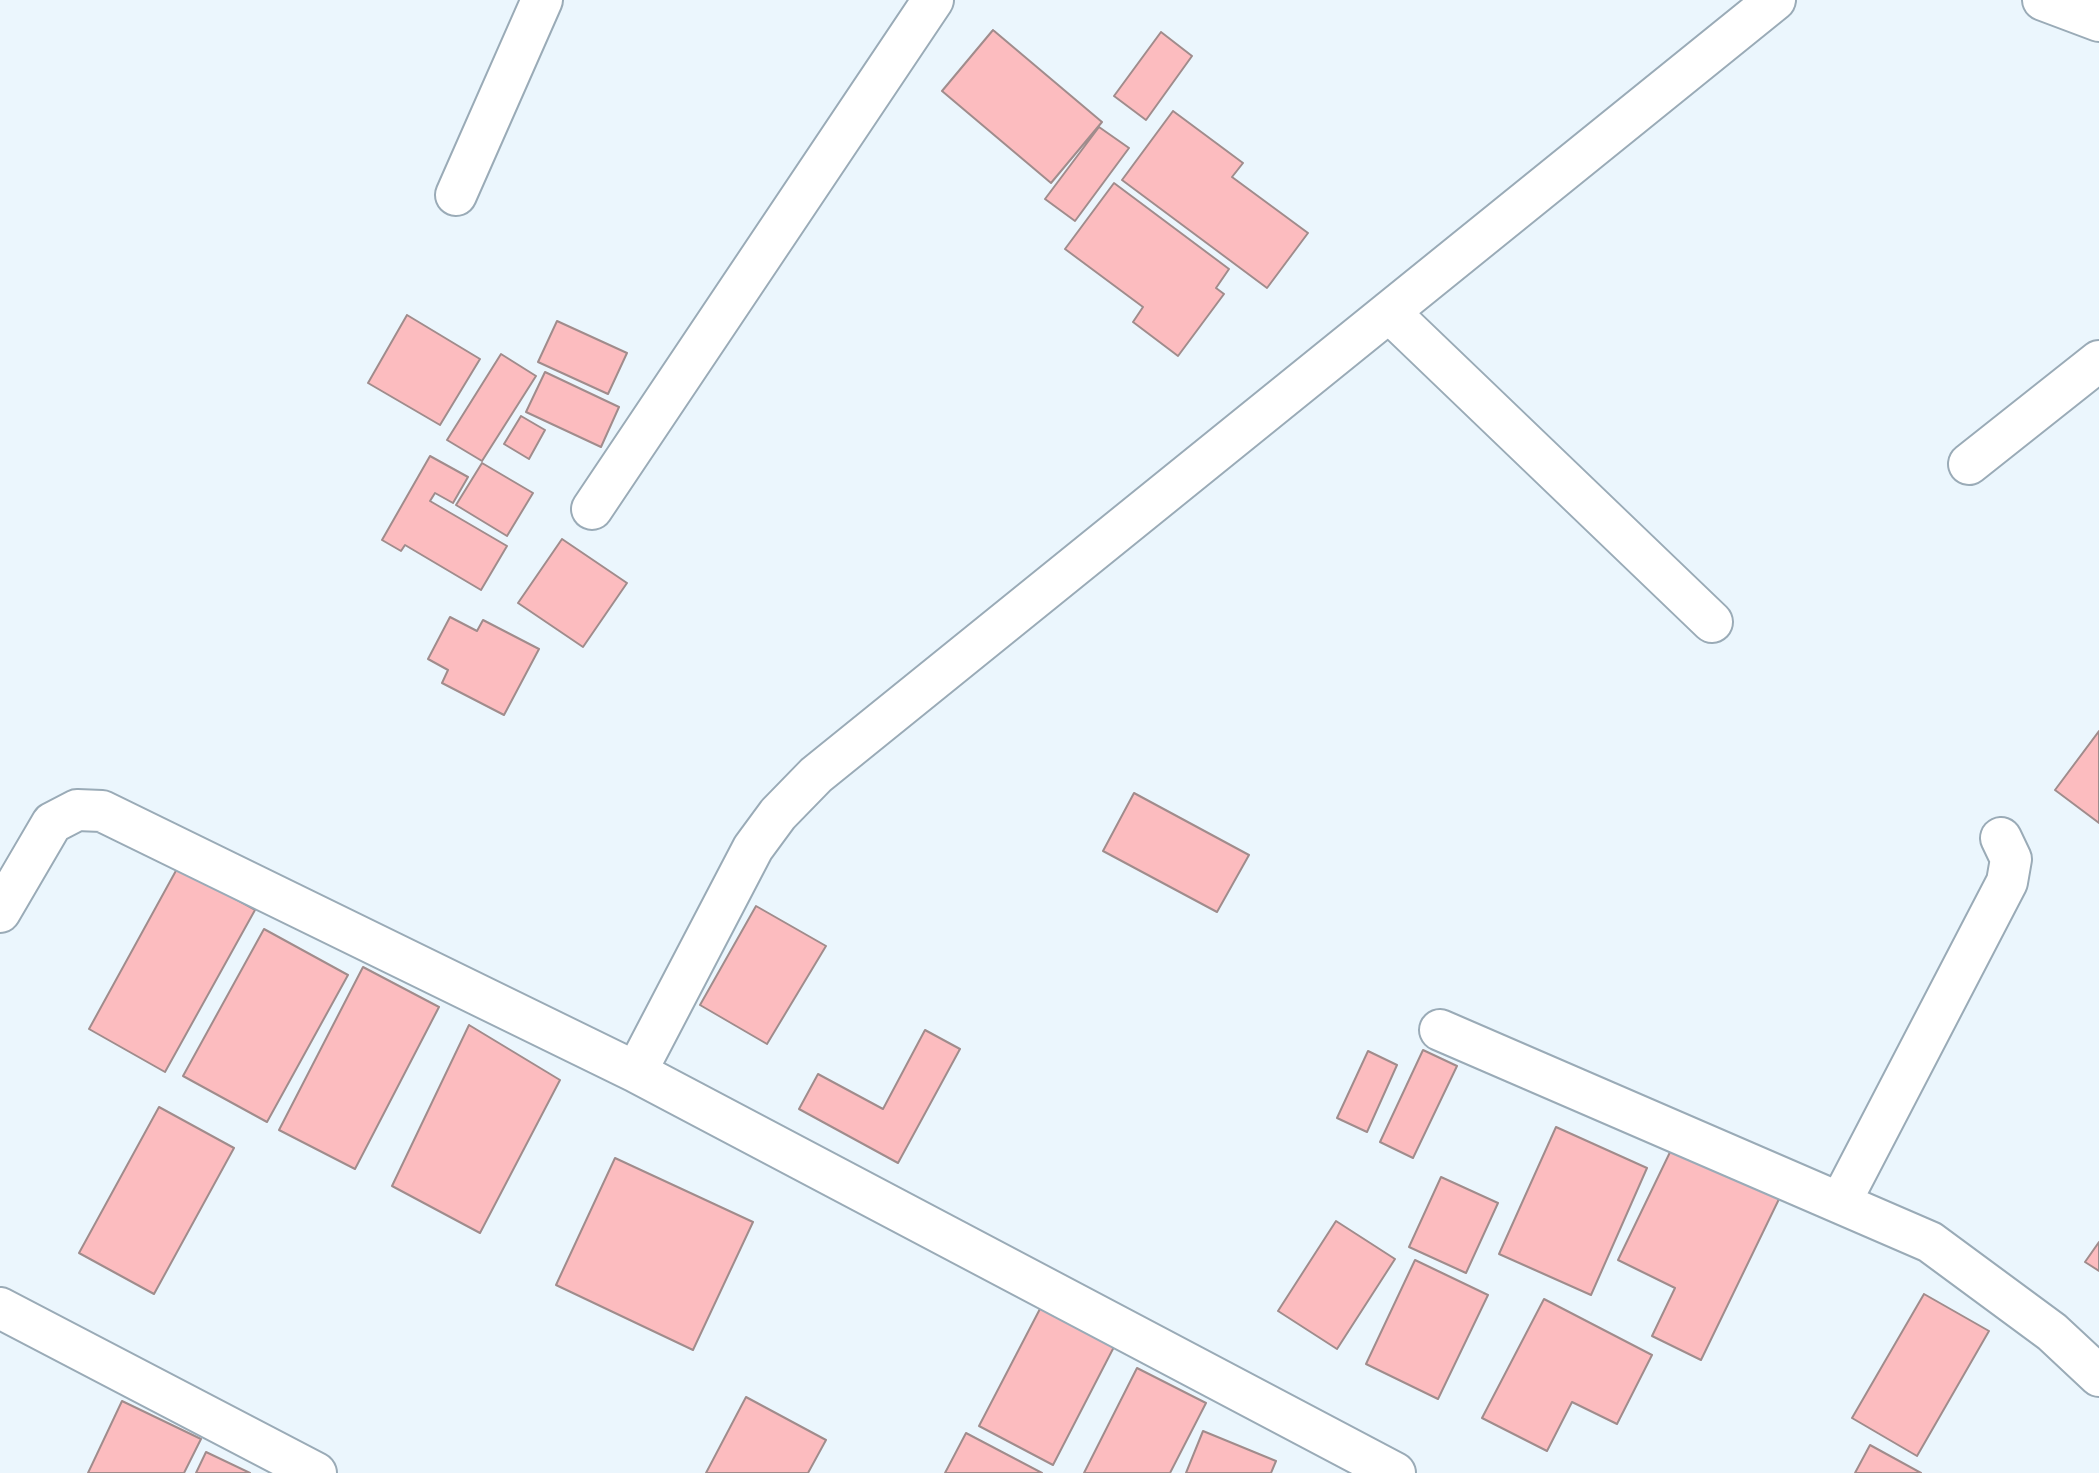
<!DOCTYPE html>
<style>
body{margin:0}
canvas{display:block;background:#ebf6fd}
</style>
<canvas width="2099" height="1473"></canvas>
<script>
const context = document.querySelector('canvas').getContext('2d');
context.lineJoin = 'round';
function fillPath(path, color) { context.fillStyle = color; context.fill(path, 'evenodd'); }
const shape = rows => new Path2D(rows.map(r => 'M' + r).join(''));
function stroke(path, color, width, dash) { context.strokeStyle = color; context.lineWidth = width; context.lineCap = dash ? 'butt' : 'round'; context.setLineDash(dash || []); context.stroke(path); }
const building = shape([
 [993,30,1102,122,1051,183,942,91,993,30],
 [1161,32,1192,56,1146,120,1114,96,1161,32],
 [1173,111,1243,163,1232,177,1308,233,1267,288,1122,180,1173,111],
 [1099,127,1129,148,1075,221,1045,199,1099,127],
 [1114,183,1229,269,1216,288,1224,294,1178,356,1133,322,1143,307,1065,249,1114,183],
 [407,315,480,359,440,425,368,383,407,315],
 [557,321,627,353,608,394,538,362,557,321],
 [501,354,536,376,482,461,447,440,501,354],
 [545,372,619,407,601,447,526,412,545,372],
 [521,416,545,430,529,459,504,444,521,416],
 [430,456,468,477,453,503,435,493,430,501,507,546,481,590,405,545,401,551,382,540,430,456],
 [482,463,533,493,507,536,456,505,482,463],
 [562,539,627,583,583,647,518,603,562,539],
 [450,617,477,631,483,620,539,649,504,715,442,683,448,670,428,659,450,617],
 [2099,731,2099,823,2055,790,2099,731],
 [1134,793,1249,855,1217,912,1103,851,1134,793],
 [178,867,255,910,165,1072,89,1029,178,867],
 [756,906,826,946,767,1044,700,1005,756,906],
 [264,929,348,975,267,1122,183,1076,264,929],
 [363,967,439,1007,355,1169,279,1130,363,967],
 [469,1025,560,1080,480,1233,392,1186,469,1025],
 [925,1030,960,1049,898,1163,799,1109,818,1074,883,1109,925,1030],
 [1423,1050,1457,1066,1413,1158,1380,1142,1423,1050],
 [1368,1051,1397,1065,1367,1132,1337,1118,1368,1051],
 [159,1107,234,1148,154,1294,79,1253,159,1107],
 [1556,1127,1647,1168,1591,1295,1499,1254,1556,1127],
 [1673,1146,1780,1197,1701,1360,1652,1336,1675,1288,1618,1260,1673,1146],
 [615,1158,753,1222,693,1350,556,1285,615,1158],
 [1441,1177,1498,1203,1466,1273,1409,1247,1441,1177],
 [1336,1221,1395,1259,1337,1349,1278,1311,1336,1221],
 [2099,1242,2099,1271,2085,1262,2099,1242],
 [1415,1260,1488,1295,1438,1399,1366,1364,1415,1260],
 [1924,1294,1989,1331,1917,1456,1852,1418,1924,1294],
 [1544,1299,1652,1355,1617,1424,1572,1402,1547,1451,1482,1418,1544,1299],
 [1042,1305,1116,1343,1053,1465,979,1426,1042,1305],
 [1137,1368,1206,1403,1170,1473,1084,1473,1137,1368],
 [746,1397,826,1440,808,1473,706,1473,746,1397],
 [122,1401,201,1439,184,1473,88,1473,122,1401],
 [1203,1431,1276,1461,1271,1473,1186,1473,1203,1431],
 [966,1433,1042,1473,945,1473,966,1433],
 [1870,1445,1921,1473,1855,1473,1870,1445],
 [206,1452,250,1473,196,1473,206,1452]
]);
fillPath(building, '#fcbcbf');
stroke(building, '#a08c8c', 2);
const street = shape([
 [2043,0,2099,21],
 [456,195,542,0],
 [1389,312,1712,622],
 [1969,464,2099,361],
 [592,509,933,0],
 [0,912,52,823,77,810,102,811,636,1072,1395,1473],
 [1440,1030,1930,1242,2052,1332,2099,1376],
 [636,1072,753,848,778,814,816,775,1775,0],
 [1840,1203,2007,882,2011,859,2001,838],
 [0,1308,316,1473]
]);
stroke(street, '#9aabb7', 44);
stroke(street, '#fff', 40);
</script>
